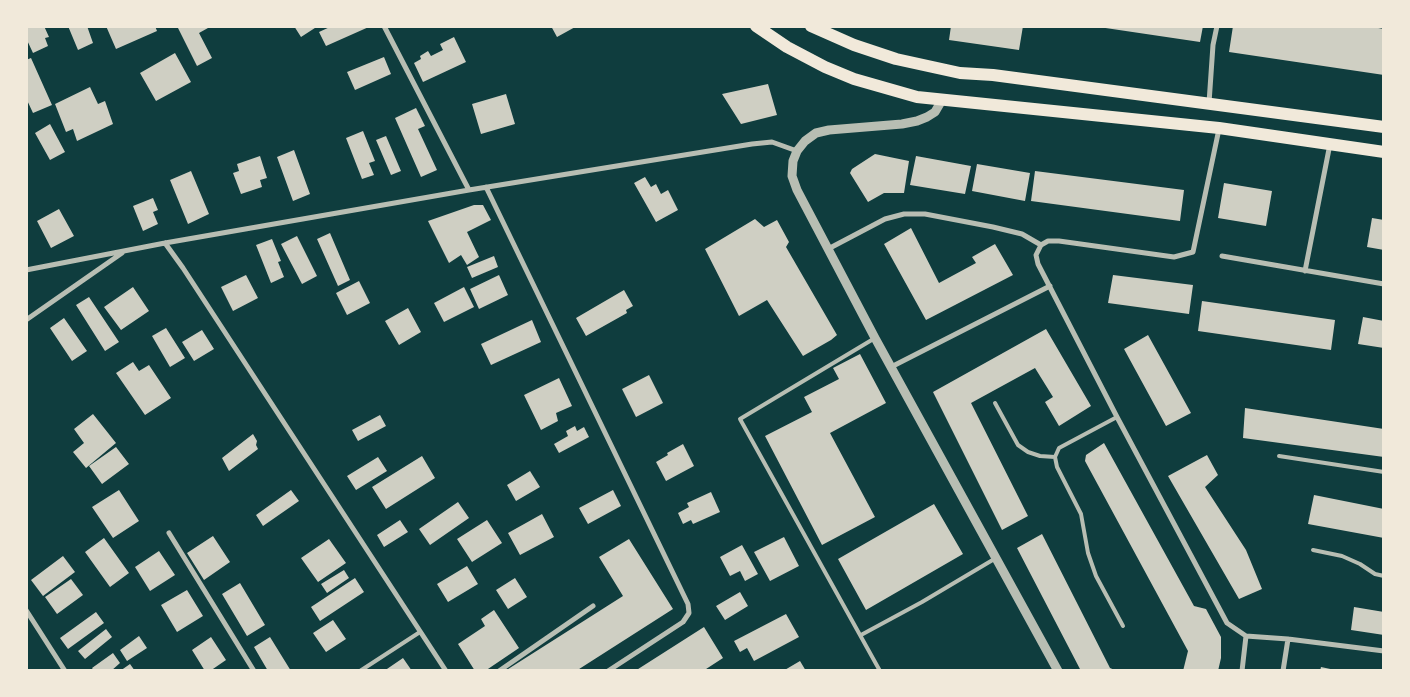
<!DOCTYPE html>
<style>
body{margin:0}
#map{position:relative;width:1410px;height:697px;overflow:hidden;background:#0f3d3e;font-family:Ubuntu,sans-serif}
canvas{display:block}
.frame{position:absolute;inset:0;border:28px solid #f1e9da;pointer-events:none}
</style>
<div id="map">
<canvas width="1410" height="697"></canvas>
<div class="frame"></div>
</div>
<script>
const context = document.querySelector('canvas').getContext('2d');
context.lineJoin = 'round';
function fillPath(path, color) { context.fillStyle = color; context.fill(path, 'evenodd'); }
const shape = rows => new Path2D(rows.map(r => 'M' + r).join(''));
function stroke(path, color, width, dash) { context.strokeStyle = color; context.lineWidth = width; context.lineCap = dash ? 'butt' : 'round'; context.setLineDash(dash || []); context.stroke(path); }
fillPath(shape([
 [26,26,44,26,49,37,45,38,48,46,33,53,26,38],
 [68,26,87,26,93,43,78,50],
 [106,26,155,26,157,31,116,49],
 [177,26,207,26,208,28,199,33,212,58,197,66],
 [294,26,318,26,301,37],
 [332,26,371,26,326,46,319,32],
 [551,26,577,26,557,37],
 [951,26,1023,26,1019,50,949,40],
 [1092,26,1203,26,1200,42],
 [1233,26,1367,26,1384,29,1384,75,1229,52],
 [454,37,466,62,423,82,414,63,421,59,420,56,428,51,431,56,443,50,440,44],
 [175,53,191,82,156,101,140,73],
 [384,57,391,74,355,90,347,72],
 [31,58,52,105,33,113,26,98,26,60],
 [768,84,777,115,741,124,722,94],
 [90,87,98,104,105,101,113,124,77,141,73,129,66,132,55,104],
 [506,94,515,124,481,134,472,104],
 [416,108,425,126,418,129,437,170,421,177,395,118],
 [50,124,65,152,50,160,35,133],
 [363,131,375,161,369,163,374,175,362,179,346,138],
 [386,136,401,171,391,175,376,140],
 [294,150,310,194,293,201,277,157],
 [875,154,909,161,904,193,884,193,868,202,850,173,852,169],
 [260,156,267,178,260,180,262,187,241,194,233,173,239,171,237,164],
 [916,156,971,166,965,194,910,185],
 [977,164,1030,173,1025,201,972,191],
 [191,171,209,214,188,224,170,180],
 [1035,171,1184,190,1180,221,1031,201],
 [645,177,651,187,656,184,661,194,668,190,678,210,656,222,634,183],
 [1224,183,1272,191,1266,226,1218,218],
 [153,198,158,210,153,212,158,224,143,231,133,206],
 [474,205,483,205,491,220,467,232,479,257,467,265,461,255,449,263,428,221],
 [59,209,74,236,51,248,37,221],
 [1372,218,1384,220,1384,250,1367,247],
 [755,219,764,227,777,220,789,242,786,247,837,335,831,340,803,356,767,300,739,316,705,249],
 [911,228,939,283,976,263,972,257,995,244,1013,275,926,320,884,244],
 [330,233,350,280,338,286,317,239],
 [297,236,317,276,302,284,281,244],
 [272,239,281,261,278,262,284,277,271,283,256,245],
 [494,256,498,267,472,278,467,267],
 [246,275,258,298,233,311,221,287],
 [499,275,508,295,479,309,470,289],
 [1113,275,1193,285,1189,314,1108,303],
 [359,281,370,303,347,315,336,293],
 [133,287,149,311,121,330,104,307],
 [464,287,474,307,444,322,434,303],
 [624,290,633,306,626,310,627,313,586,336,576,318],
 [89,297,119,342,105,351,76,305],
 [1202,301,1335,320,1331,350,1198,331],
 [408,308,421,332,399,345,385,321],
 [1363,317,1384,321,1384,348,1358,344],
 [64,318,87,351,72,361,50,328],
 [532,320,541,342,491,365,481,344],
 [166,328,185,358,170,367,152,336],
 [1046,329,1091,406,1059,426,1045,402,1053,397,1035,368,971,403,1028,516,1002,530,933,392],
 [202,330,214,349,194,361,182,342],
 [1148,335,1191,413,1166,426,1124,349],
 [860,354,886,403,830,433,875,517,822,545,765,436,812,412,804,397,839,379,833,368],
 [133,362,139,371,149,365,171,398,145,415,116,373],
 [649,375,663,403,636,417,622,389],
 [559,378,572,406,556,413,558,421,541,430,524,395],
 [1245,408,1384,429,1384,457,1243,438],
 [93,414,116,443,86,468,73,452,84,443,74,429],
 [380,415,386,426,358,441,352,430],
 [575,426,577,431,584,427,589,437,559,453,554,444,568,436,566,431],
 [253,434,257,441,256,445,258,449,229,471,222,458],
 [1104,443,1194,606,1206,609,1221,637,1221,658,1218,671,1183,671,1188,651,1085,461,1086,455],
 [683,444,694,466,666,481,656,462,668,455,667,453],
 [116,447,129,464,102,484,89,466],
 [1207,455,1218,475,1205,487,1246,550,1262,589,1239,599,1168,476],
 [422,456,435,478,386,509,372,487],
 [378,457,387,471,356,490,347,476],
 [530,471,540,487,516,501,507,485],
 [119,490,139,521,113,538,92,507],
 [291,490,299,501,263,526,256,515],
 [613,490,621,506,588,524,579,508],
 [711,492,720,512,693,524,691,520,683,524,678,513,689,507,687,503],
 [1314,495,1384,509,1384,538,1308,524],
 [458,502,469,518,430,545,419,529],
 [934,504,963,554,866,610,838,559],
 [542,514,554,537,520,555,508,533],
 [400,520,408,532,384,547,377,535],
 [487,520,502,543,472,562,457,539],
 [1042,534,1110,668,1117,671,1081,671,1017,548],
 [213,536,230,562,204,580,187,553],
 [784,537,799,566,770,581,754,552],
 [104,538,129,573,110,587,85,552],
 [329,539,346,563,318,582,301,558],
 [629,539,673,609,576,671,505,671,623,596,599,557],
 [742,545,758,574,745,581,740,571,730,576,720,557],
 [159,551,175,575,150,591,135,567],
 [63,556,75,572,43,596,31,580],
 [467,566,478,584,448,602,437,584],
 [344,570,349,578,327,593,321,584],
 [355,578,364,592,320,621,311,607],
 [515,578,527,597,508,609,496,590],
 [71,579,83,595,57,614,45,597],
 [240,583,265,625,247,636,222,594],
 [187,590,203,616,177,632,161,605],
 [740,592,748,606,725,620,716,606],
 [1354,607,1384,612,1384,635,1351,630],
 [494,610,519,648,485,671,475,671,458,644,485,626,481,619],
 [96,612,104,623,68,649,60,638],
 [786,614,799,637,754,661,747,648,740,652,734,641],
 [333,620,346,639,326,652,313,633],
 [704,627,723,658,703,671,635,671],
 [106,629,112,637,85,659,78,651],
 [139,636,147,648,127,661,120,650],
 [211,637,226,660,210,671,205,671,192,650],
 [270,637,291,671,268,671,254,647],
 [113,653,120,663,111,671,94,671,92,668],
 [403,658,412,671,384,671],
 [800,661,806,671,783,671],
 [130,664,135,671,120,671],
 [1321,667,1335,670,1335,671,1320,671]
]), '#cfcfc3');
stroke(shape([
 [875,338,740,419,880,671],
 [995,403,1018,445,1028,452,1040,456,1055,457],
 [1117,417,1059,448,1055,457,1057,467,1081,514,1088,553,1096,576,1123,626],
 [1279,456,1384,472],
 [1313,550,1342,556,1360,564,1375,574,1384,576],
 [861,635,922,602,996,558],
 [360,671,420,632]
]), '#b8beb3', 4);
stroke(shape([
 [384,26,469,190],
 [1209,103,1213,45,1217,26],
 [1219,129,1193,252,1174,257,1059,241,1048,241,1041,245,1036,255,1038,264,1117,417,1227,623,1246,636,1288,639,1384,651],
 [486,187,688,604,689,613,683,622,608,671],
 [165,243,183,268,446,671],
 [828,249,885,219,904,214,925,214,993,227,1022,234,1041,245],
 [1222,256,1384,284],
 [26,270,165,243,469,190,752,144,772,142,797,151],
 [1305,271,1330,144],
 [26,320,122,253],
 [891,367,1050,286],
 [169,533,254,671],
 [26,610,65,671],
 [499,671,593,606],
 [1242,671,1246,636],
 [1283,671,1288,639]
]), '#b8beb3', 5);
stroke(shape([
 [942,100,935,112,927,117,917,121,902,124,829,130,816,133,805,141,797,151,793,161,792,176,797,190,875,338,1058,671]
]), '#b8beb3', 9);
stroke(shape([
 [756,26,787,47,825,67,854,79,917,97,1219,128,1384,152],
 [811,26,854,45,896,59,960,73,993,75,1384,127]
]), '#f1e9da', 12);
</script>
